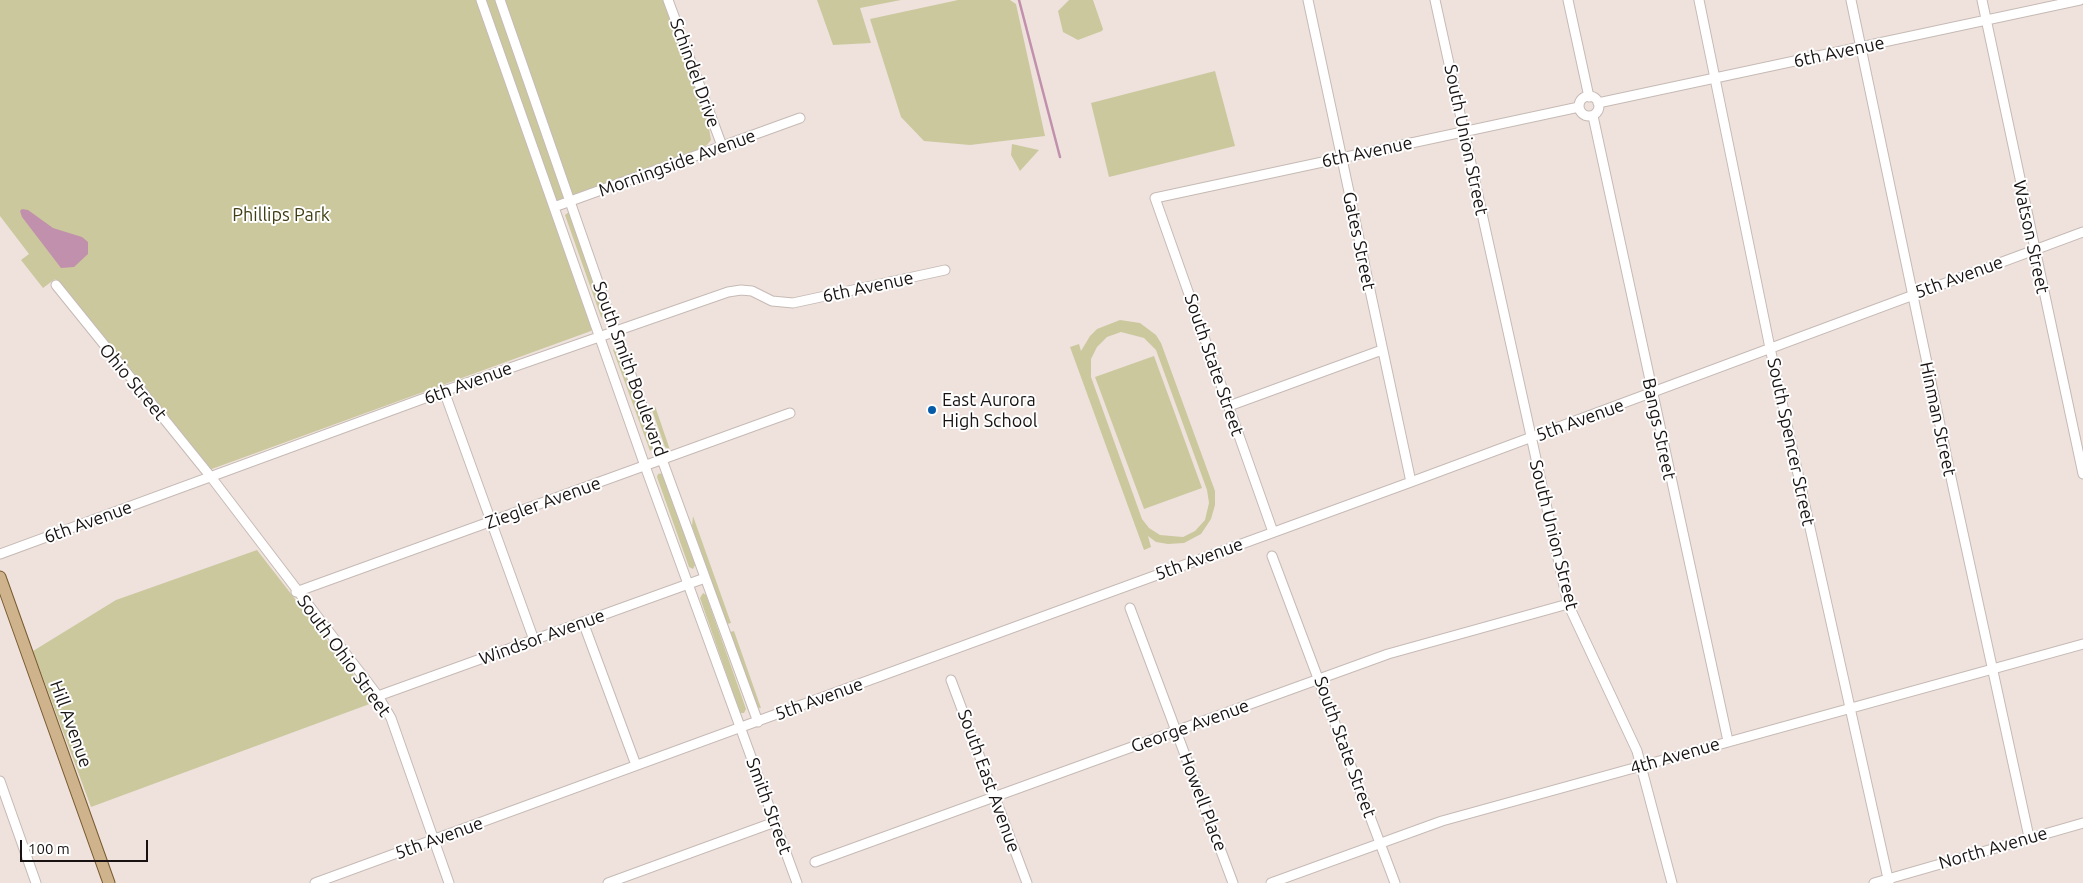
<!DOCTYPE html>
<style>
body{margin:0}
#map{position:relative;width:2083px;height:883px;overflow:hidden;background:#efe2dd;font-family:Ubuntu,sans-serif}
canvas{display:block}
.scale{position:absolute;left:20px;top:840px;width:128px;height:22px;box-sizing:border-box;border:2px solid #181312;border-top:0;padding-left:6px;font-size:15px;line-height:18px;white-space:nowrap;color:#181312;-webkit-text-stroke:4px #fff;paint-order:stroke}
</style>
<div id="map">
<canvas width="2083" height="883"></canvas>
<div class="scale">100 m</div>
</div>
<script>
const context = document.querySelector('canvas').getContext('2d');
context.lineJoin = 'round';
function fillPath(path, color) { context.fillStyle = color; context.fill(path, 'evenodd'); }
const shape = rows => new Path2D(rows.map(r => 'M' + r).join(''));
function stroke(path, color, width, dash) { context.strokeStyle = color; context.lineWidth = width; context.lineCap = dash ? 'butt' : 'round'; context.setLineDash(dash || []); context.stroke(path); }
function write(font, color, halo, rows, align = 'center') {
  context.font = font + ' Ubuntu,sans-serif'; context.lineWidth = 4; context.setLineDash([]); context.textBaseline = 'middle'; context.strokeStyle = halo; context.fillStyle = color; for (const [text, x, y, turn = 0] of rows) {
    context.save(); context.translate(x, y); context.rotate((+turn || 0) * Math.PI / 180); context.textAlign = isNaN(turn) ? turn : align; if (halo) context.strokeText(text, 0, 0); context.fillText(text, 0, 0); context.restore();
  }
}
fillPath(shape([
 [0,0,664,0,707,117,711,140,707,145,696,151,550,203,593,327,591,331,209,470,206,469,55,279,43,288,21,260,29,254,0,216],
 [817,0,901,0,860,8,871,43,833,45],
 [958,0,1010,0,1016,4,1045,136,970,145,924,141,901,117,870,19],
 [1069,0,1093,0,1103,29,1102,31,1078,40,1063,32,1058,11],
 [1215,71,1235,146,1109,177,1091,103],
 [1012,144,1039,150,1020,171,1011,155],
 [570,211,608,319,606,320,601,317,565,215],
 [1120,320,1140,323,1156,335,1161,343,1215,491,1215,505,1211,519,1201,534,1184,543,1168,544,1156,542,1148,536,1151,547,1144,550,1070,347,1079,344,1081,351,1090,336,1097,329],
 [1121,332,1144,338,1156,350,1207,490,1209,503,1205,520,1195,531,1183,537,1160,535,1149,528,1142,519,1091,377,1091,359,1097,347,1107,337],
 [616,345,654,447,650,451,613,350],
 [1154,356,1202,488,1144,509,1095,377],
 [655,406,670,450,665,447,652,410],
 [663,473,695,565,693,569,689,567,657,477,658,474],
 [693,516,731,623,727,624,692,526],
 [257,550,375,702,91,807,33,651,116,600],
 [703,593,706,595,746,709,744,713,740,713,700,598],
 [734,631,761,708,759,708,755,704,730,632]
]), '#cbc89e');
fillPath(shape([
 [22,209,28,210,53,228,82,237,88,242,88,254,74,267,61,268,22,217,20,211]
]), '#c190ac');
stroke(shape([
 [1019,0,1060,157]
]), '#c190ac', 2.5);
const minor = shape([
 [481,0,645,466,797,883],
 [500,0,615,331,758,722],
 [668,0,722,146],
 [1308,0,1411,482],
 [1435,0,1568,604,1637,751,1672,883],
 [1568,0,1589,97],
 [1699,0,1770,348,1889,883],
 [1851,0,1953,487,2029,837],
 [1982,0,2083,474],
 '1579 106a10 10 0 1 1 20 0a10 10 0 1 1-20 0Z',
 [1598,103,2080,0],
 [1593,116,1728,741],
 [554,207,800,118],
 [56,285,211,477,378,696,391,718,449,883],
 [444,391,534,640],
 [1229,406,1382,350],
 [1273,532,1155,198,1579,107],
 [0,554,444,391,728,292,741,290,752,291,772,301,793,303,945,270],
 [1272,556,1395,883],
 [296,592,790,413],
 [1130,608,1233,883],
 [583,622,636,765],
 [951,680,1027,883],
 [378,696,705,578],
 [0,781,36,883],
 [815,862,1388,654,1568,604],
 [315,883,1411,482,2083,232],
 [608,883,775,822],
 [1271,883,1442,821,2083,644],
 [1874,883,2083,823]
]);
const major = shape([
 [0,577,109,883]
]);
stroke(minor, '#c6bab5', 11);
stroke(major, '#795a30', 13);
stroke(minor, '#fff', 9);
stroke(major, '#ceb38c', 11);
for (const [x, y, r, color] of [
 [932,410,5,"#065ba9"]
]) { const dot = new Path2D(); dot.arc(x, y, r, 0, 2 * Math.PI); context.fillStyle = color; context.fill(dot); stroke(dot, '#fff', 2); }
write('18px', '#181312', '#fff', [
 ["6th Avenue",1839,52,-12],
 ["Schindel Drive",695,73,70],
 ["South Union Street",1466,140,78],
 ["6th Avenue",1367,152,-12],
 ["Morningside Avenue",677,163,-20],
 ["Watson Street",2031,237,78],
 ["Gates Street",1359,241,78],
 ["5th Avenue",1959,277,-20],
 ["6th Avenue",868,287,-12],
 ["South State Street",1214,365,71],
 ["South Smith Boulevard",630,369,70],
 ["Ohio Street",133,382,50],
 ["6th Avenue",468,383,-20],
 ["Hinman Street",1938,419,78],
 ["5th Avenue",1580,420,-20],
 ["Bangs Street",1659,429,78],
 ["South Spencer Street",1791,442,78],
 ["Ziegler Avenue",543,503,-20],
 ["6th Avenue",88,522,-20],
 ["South Union Street",1554,535,76],
 ["5th Avenue",1199,559,-20],
 ["Windsor Avenue",542,637,-20],
 ["South Ohio Street",344,656,54],
 ["5th Avenue",819,699,-20],
 ["Hill Avenue",71,724,70],
 ["George Avenue",1190,726,-20],
 ["South State Street",1345,747,70],
 ["4th Avenue",1675,756,-16],
 ["South East Avenue",989,781,70],
 ["Howell Place",1203,802,69],
 ["Smith Street",769,806,70],
 ["5th Avenue",439,838,-20],
 ["North Avenue",1993,848,-16]
]);
write('18px', '#413e14', '#fff', [
 ["Phillips Park",281,215]
]);
write('18px', '#181312', '#fff', [
 ["East Aurora",942,400],
 ["High School",942,421]
], 'left');
</script>
